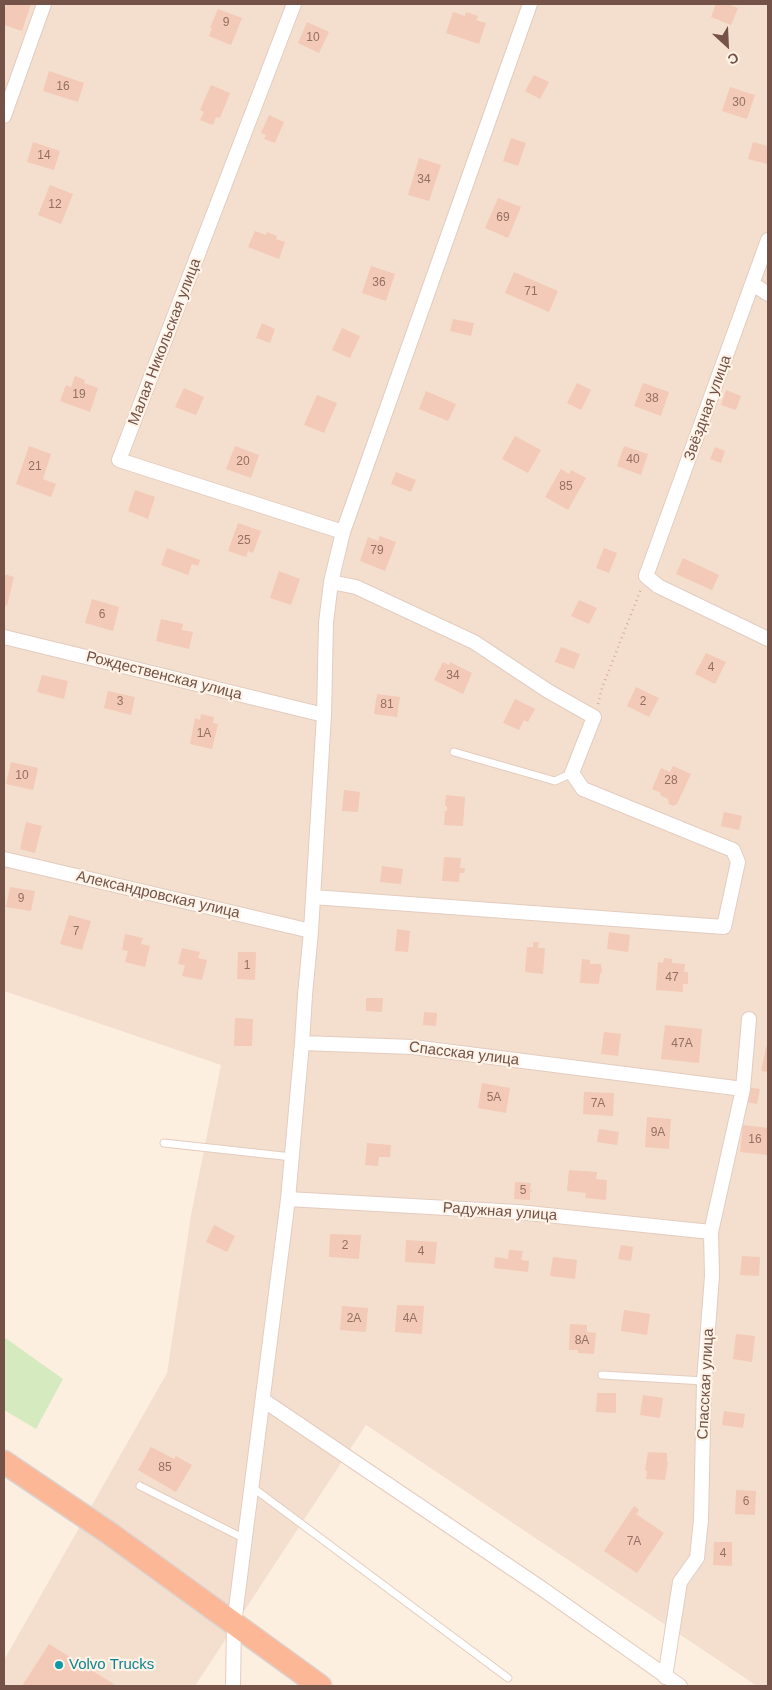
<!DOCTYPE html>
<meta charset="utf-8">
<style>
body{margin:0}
#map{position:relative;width:772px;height:1690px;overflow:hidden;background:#fdefe0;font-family:Helvetica,sans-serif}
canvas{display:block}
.frame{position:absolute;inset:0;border:5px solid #745247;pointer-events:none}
.north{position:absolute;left:702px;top:20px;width:50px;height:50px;-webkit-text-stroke:4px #fff3e7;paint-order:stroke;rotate:155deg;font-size:14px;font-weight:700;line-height:20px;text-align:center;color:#745247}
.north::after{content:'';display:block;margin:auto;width:18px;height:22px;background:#745247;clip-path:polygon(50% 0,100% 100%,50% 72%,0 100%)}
</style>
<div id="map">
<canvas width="772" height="1690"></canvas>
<div class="frame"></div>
<div class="north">С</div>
</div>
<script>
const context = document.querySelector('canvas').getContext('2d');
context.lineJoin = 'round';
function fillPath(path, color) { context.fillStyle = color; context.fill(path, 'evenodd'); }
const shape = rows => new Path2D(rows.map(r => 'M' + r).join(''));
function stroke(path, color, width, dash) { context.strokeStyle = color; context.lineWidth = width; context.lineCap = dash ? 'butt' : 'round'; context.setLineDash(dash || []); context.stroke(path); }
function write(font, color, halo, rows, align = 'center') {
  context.font = font + ' Helvetica,sans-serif'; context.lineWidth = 4.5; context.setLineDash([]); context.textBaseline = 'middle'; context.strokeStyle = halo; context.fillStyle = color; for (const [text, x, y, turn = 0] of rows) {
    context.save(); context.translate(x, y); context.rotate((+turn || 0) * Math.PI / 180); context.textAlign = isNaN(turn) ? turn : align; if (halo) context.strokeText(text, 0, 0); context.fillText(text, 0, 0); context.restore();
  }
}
fillPath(shape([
 [4,4,768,4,768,1686,757,1686,366,1425,195,1686,4,1686,4,1660,167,1373,191,1215,221,1065,4,991]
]), '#f4dfce');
fillPath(shape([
 [4,1337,63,1379,36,1429,4,1410]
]), '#d5eabf');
fillPath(shape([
 [6,4,31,4,22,31,4,25,4,11],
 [716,4,727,4,738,8,731,25,711,17],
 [218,9,242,18,231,45,209,36,212,28,210,28],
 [453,12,465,16,466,12,478,16,476,20,486,23,479,44,446,33],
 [307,22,329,32,319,53,298,43],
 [49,71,84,83,78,102,43,91],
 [534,75,549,82,540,99,525,91],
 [211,85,230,93,220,118,216,117,213,125,200,120,204,112,200,110],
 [730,87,755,95,747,119,722,111],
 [269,115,284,122,275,143,264,139,266,135,261,133],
 [511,138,526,143,518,166,503,161],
 [33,142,60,151,54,170,27,162],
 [753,142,768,146,767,164,748,159],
 [419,158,441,165,429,201,408,195],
 [50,185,73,194,61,224,38,215],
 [498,198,521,207,508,238,485,228],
 [255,231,266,235,267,232,277,236,276,239,285,242,279,259,248,247],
 [371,266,395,274,386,301,362,293],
 [514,272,558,291,549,312,505,293],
 [453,319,474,323,471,336,450,331],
 [262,323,275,329,270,343,256,338],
 [342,328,360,336,350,358,332,350],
 [75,376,85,380,84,383,98,388,90,412,60,401,66,385,71,387],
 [577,383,591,390,581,410,567,403],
 [643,383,669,392,661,416,634,406],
 [184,388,204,397,196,415,175,407],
 [726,390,741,396,736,410,721,405],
 [426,391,456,404,448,421,419,409],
 [317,395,337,403,324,433,304,425],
 [515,436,541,450,528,473,502,459],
 [29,446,51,454,43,479,56,484,51,497,16,484],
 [235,446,259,455,251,478,226,469],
 [624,446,648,454,641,475,617,466],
 [715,447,725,451,721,463,710,459],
 [561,469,569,474,571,470,586,478,568,510,545,497],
 [396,472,416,480,411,492,391,484],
 [135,490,155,497,148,519,128,511],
 [238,523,261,531,253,553,248,551,246,557,228,551],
 [380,536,396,542,385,571,360,561,368,537,378,541],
 [167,548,200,560,198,566,192,564,188,575,161,565],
 [604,548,617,553,609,573,596,568],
 [683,558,719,575,712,590,676,574],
 [279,571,300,579,291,605,270,598],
 [4,574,14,577,7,606,4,605],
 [92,599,119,607,113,631,85,623],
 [579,600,597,608,589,624,571,616],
 [161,619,183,624,182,630,193,632,189,649,156,641],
 [561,647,580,654,574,669,555,662],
 [706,653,726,662,715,684,695,674],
 [443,662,449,665,450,662,472,673,463,694,434,680],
 [42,675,68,681,64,699,37,692],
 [636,687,659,698,649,717,627,706],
 [108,691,135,697,131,715,104,708],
 [377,694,400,697,397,717,374,714],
 [515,699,535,709,528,722,524,720,519,730,503,723],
 [201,714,214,717,213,723,218,724,212,749,190,744,195,718,200,720],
 [11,762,38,768,33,790,6,784],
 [673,766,691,774,677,804,673,806,669,804,668,799,660,795,661,793,652,789,661,768,670,772],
 [344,790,360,792,358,812,342,811],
 [446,795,465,797,463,826,444,825,445,811,447,811,447,806,445,806],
 [724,812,742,816,739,830,721,826],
 [26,822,42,826,35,853,20,849],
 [444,857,461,858,460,868,465,868,464,873,460,873,459,882,442,881],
 [382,866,403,869,401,884,380,882],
 [10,887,35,891,31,911,6,907],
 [69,915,91,921,82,950,60,944],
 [397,929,410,931,408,952,395,951],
 [609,932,630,935,628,952,607,949],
 [125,934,143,938,141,944,150,946,145,967,125,962,128,951,122,950],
 [533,942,539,942,538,948,545,948,543,974,525,972,527,947,533,947],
 [182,948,200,952,198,958,207,960,202,980,182,976,185,965,178,964],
 [238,952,256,952,255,980,237,979],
 [664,958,672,959,672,963,685,964,684,972,688,972,688,984,683,984,683,992,656,990,658,962,663,963],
 [582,959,590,960,590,964,601,964,602,972,600,974,599,984,580,983],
 [366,998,383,998,382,1012,366,1011],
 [424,1012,437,1013,436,1026,423,1025],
 [235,1018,253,1019,252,1046,234,1046],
 [665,1025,702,1029,699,1063,661,1059],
 [604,1032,621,1034,618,1056,601,1054],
 [766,1047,768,1047,768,1072,761,1071],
 [482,1083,510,1088,506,1113,478,1108],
 [747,1087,760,1089,757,1104,745,1102],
 [584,1092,614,1093,613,1116,583,1114],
 [647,1117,671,1119,669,1149,645,1147],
 [743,1125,768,1128,768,1155,740,1152],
 [599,1129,619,1132,617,1145,597,1142],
 [367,1143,391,1145,390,1157,379,1157,378,1166,365,1165],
 [569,1170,597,1172,596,1179,607,1180,606,1200,585,1198,586,1193,567,1191],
 [515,1182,531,1183,530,1190,532,1190,532,1192,530,1191,530,1200,514,1199],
 [214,1225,235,1236,227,1252,206,1242],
 [330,1234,361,1235,359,1259,329,1257],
 [406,1240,437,1242,435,1264,405,1262],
 [621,1245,633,1247,631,1261,618,1259],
 [509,1250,523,1251,521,1260,529,1261,528,1272,494,1268,495,1257,508,1259],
 [742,1256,760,1257,759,1276,740,1275],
 [553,1257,577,1260,575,1279,550,1276],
 [397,1305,424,1306,422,1334,395,1332],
 [342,1306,368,1308,366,1332,340,1330],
 [624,1310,650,1314,647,1335,621,1331],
 [570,1324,587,1325,587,1332,596,1333,594,1354,578,1353,578,1350,569,1350],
 [736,1334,755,1336,752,1362,733,1359],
 [597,1393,616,1393,616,1413,596,1412],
 [643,1395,663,1398,660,1418,640,1415],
 [724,1411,745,1414,743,1428,722,1425],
 [151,1447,174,1459,176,1456,192,1465,176,1492,138,1470],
 [648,1452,667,1453,667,1462,668,1462,665,1480,646,1479,647,1471,645,1470],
 [736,1490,756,1491,755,1515,735,1514],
 [634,1506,639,1510,636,1514,664,1533,637,1573,604,1551],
 [714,1542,732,1542,732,1566,713,1565],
 [49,1644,117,1686,22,1686]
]), '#f3c9b7');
const service = shape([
 [454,752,555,781,572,773],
 [164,1143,292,1157],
 [602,1375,704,1381],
 [140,1486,245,1539],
 [252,1487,508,1678]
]);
const minor = shape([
 [294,4,119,460,343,532],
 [4,116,44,4],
 [768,240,646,576,658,586,768,639],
 [753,284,768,294],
 [4,637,324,715],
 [4,859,311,931],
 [313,897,724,927,738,862,733,850,583,789,572,773,594,717,548,691,474,642,356,587,331,582],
 [302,1043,413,1047,743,1089],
 [288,1199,518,1212,711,1232],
 [263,1400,541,1588,680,1686],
 [665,1677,680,1582,697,1558,701,1520,704,1381,712,1276,711,1232,743,1089,749,1019],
 [233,1686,234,1624,288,1199,302,1043,305,995,311,931,324,715,326,623,331,582,343,532,530,4]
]);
const trunk = shape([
 [4,1462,109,1533,320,1686]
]);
stroke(service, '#e3ccbf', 9);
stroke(minor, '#e3ccbf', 16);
stroke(trunk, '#dbd2cf', 25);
stroke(shape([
 [598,704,602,688,641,589]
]), '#d7ac9b', 2.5, [1, 4]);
stroke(service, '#fff', 7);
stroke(minor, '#fff', 14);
stroke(trunk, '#fcb896', 22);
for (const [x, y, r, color] of [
 [59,1665,5,"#0f9aa8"]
]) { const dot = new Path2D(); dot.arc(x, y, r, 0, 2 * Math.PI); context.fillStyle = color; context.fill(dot); stroke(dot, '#fff3e7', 2); }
write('12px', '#947063', null, [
 ["9",226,23],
 ["10",313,38],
 ["16",63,87],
 ["30",739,103],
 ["14",44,156],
 ["34",424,180],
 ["12",55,205],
 ["69",503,218],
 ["36",379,283],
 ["71",531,292],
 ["19",79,395],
 ["38",652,399],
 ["40",633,460],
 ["20",243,462],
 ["21",35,467],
 ["85",566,487],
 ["25",244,541],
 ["79",377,551],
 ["6",102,615],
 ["4",711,668],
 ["34",453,676],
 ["3",120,702],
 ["2",643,702],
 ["81",387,705],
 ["1А",204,734],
 ["10",22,776],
 ["28",671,781],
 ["9",21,899],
 ["7",76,932],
 ["1",247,966],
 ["47",672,978],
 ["47А",682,1044],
 ["5А",494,1098],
 ["7А",598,1104],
 ["9А",658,1133],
 ["16",755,1140],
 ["5",523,1191],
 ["2",345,1246],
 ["4",421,1252],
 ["2А",354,1319],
 ["4А",410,1319],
 ["8А",582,1341],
 ["85",165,1468],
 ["6",746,1502],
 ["7А",634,1542],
 ["4",723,1554]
]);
write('15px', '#745247', '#fff3e7', [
 ["Малая Никольская улица",165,342,-69],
 ["Звёздная улица",708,408,-70],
 ["Рождественская улица",164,676,14],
 ["Александровская улица",158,895,13],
 ["Спасская улица",464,1054,7],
 ["Радужная улица",500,1212,4],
 ["Спасская улица",706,1384,-87]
]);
write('15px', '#0d838f', '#fff3e7', [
 ["Volvo Trucks",69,1665]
], 'left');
</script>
